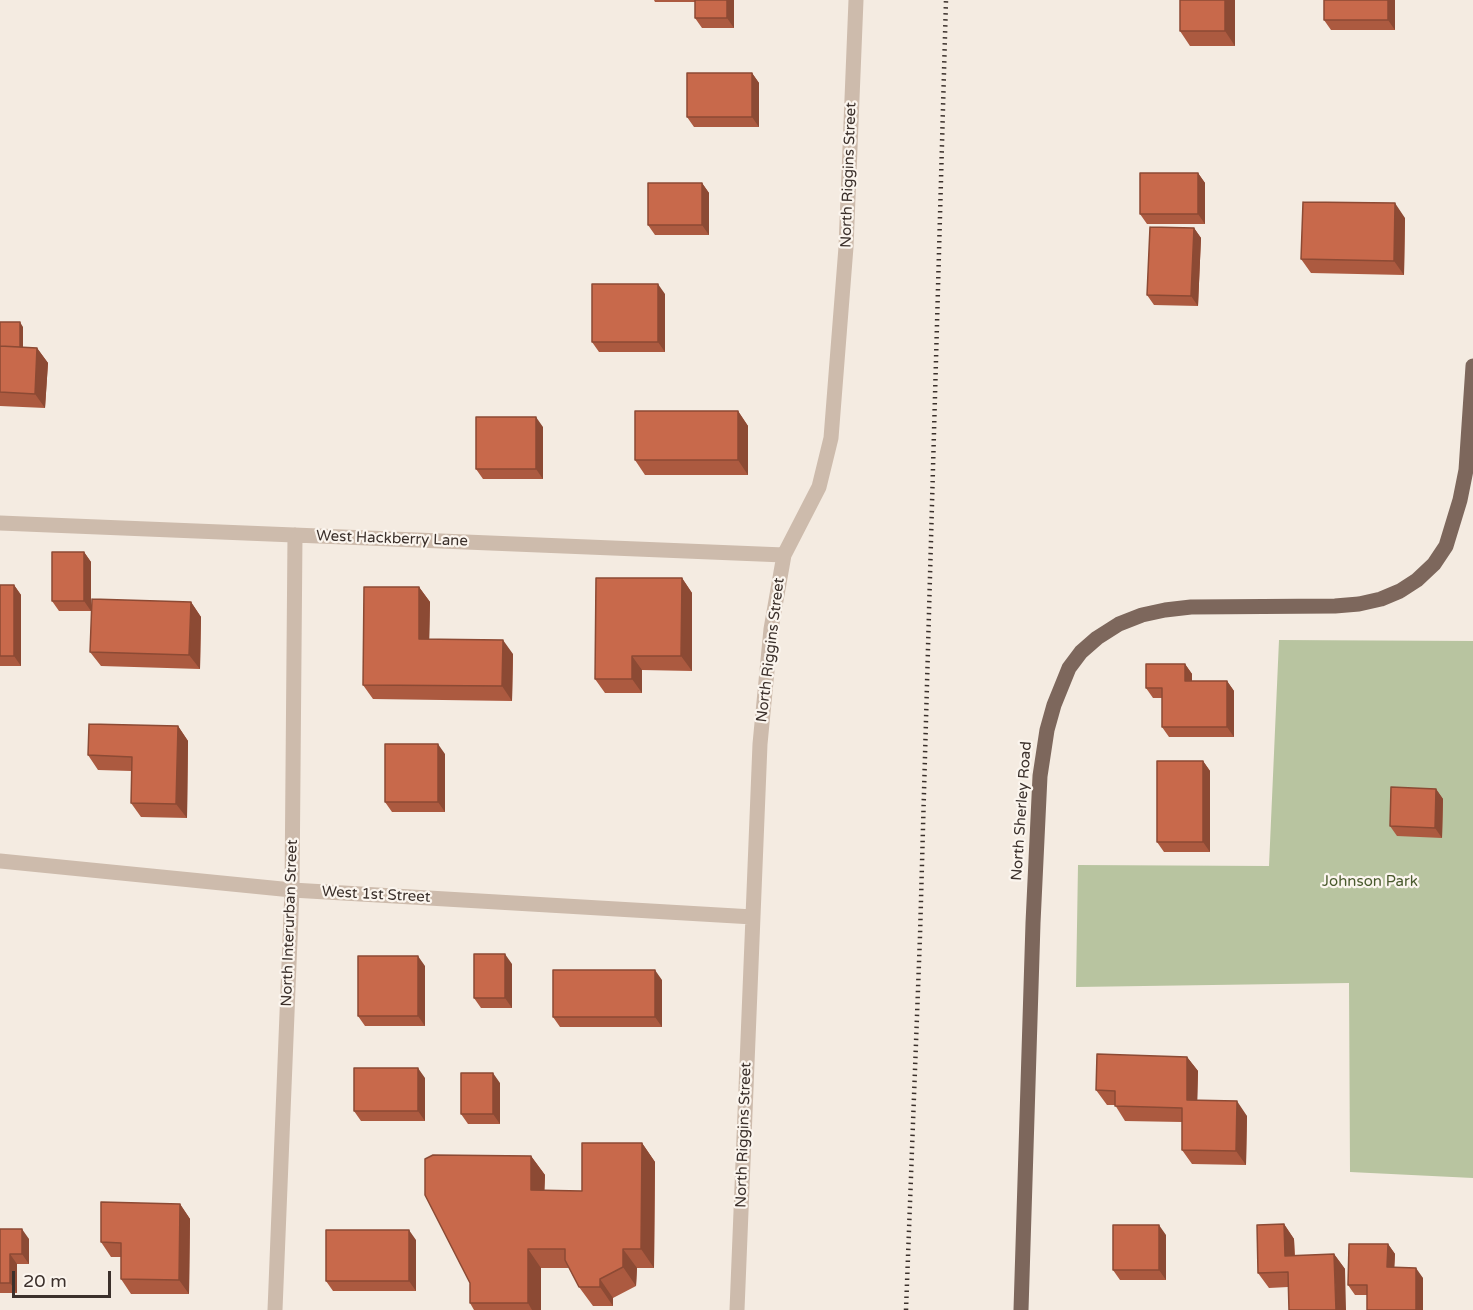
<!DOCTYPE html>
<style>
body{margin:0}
#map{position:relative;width:1473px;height:1310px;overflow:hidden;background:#f4ebe1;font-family:"Varela Round",sans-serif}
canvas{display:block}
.scale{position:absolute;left:12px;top:1271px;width:99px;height:27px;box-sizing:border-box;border:3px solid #3b302b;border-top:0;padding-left:8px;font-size:18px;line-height:21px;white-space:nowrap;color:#3b302b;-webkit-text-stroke:4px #fbf5ee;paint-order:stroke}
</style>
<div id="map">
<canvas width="1473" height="1310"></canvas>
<div class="scale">20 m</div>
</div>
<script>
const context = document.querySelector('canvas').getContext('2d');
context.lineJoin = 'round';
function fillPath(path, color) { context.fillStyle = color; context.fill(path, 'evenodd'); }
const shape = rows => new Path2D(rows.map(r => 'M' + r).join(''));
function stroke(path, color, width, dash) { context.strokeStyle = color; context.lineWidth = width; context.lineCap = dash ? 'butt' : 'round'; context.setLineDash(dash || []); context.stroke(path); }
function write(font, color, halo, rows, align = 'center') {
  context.font = font + ' "Varela Round",sans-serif'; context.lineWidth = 4.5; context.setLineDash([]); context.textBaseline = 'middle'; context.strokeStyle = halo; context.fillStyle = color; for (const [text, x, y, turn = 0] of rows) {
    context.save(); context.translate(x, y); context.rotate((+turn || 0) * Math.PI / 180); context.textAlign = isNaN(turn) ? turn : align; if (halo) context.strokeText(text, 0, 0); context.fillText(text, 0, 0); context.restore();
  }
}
fillPath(shape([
 [1279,640,1473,641,1473,1178,1350,1172,1349,983,1076,987,1078,865,1269,866]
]), '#b8c4a0');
stroke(shape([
 [0,523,784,555],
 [0,861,292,890,753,917],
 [275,1310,292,890,295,535],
 [737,1310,760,744,771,629,784,555,819,487,831,438,846,247,856,0]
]), '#cdbbac', 15);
stroke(shape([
 [1021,1310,1033,923,1040,776,1047,730,1054,705,1069,668,1081,652,1097,638,1119,624,1142,615,1165,610,1191,607,1335,606,1359,604,1381,599,1400,591,1417,580,1434,564,1446,546,1460,500,1466,470,1473,366]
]), '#7d675c', 15);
stroke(shape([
 [906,1310,920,936,946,0]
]), '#3b302b', 4.5, [1.5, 4.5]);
fillPath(shape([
 [654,0,734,0,734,28,702,28,695,18,695,2,655,2],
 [1235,0,1235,46,1190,46,1180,31],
 [1395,0,1395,30,1331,30,1324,20],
 [752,73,759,83,759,127,694,127,687,117],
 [1198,173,1205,183,1205,224,1147,224,1140,214],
 [702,183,709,193,709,235,655,235,648,225],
 [1405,218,1404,275,1311,273,1301,259],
 [1194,228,1201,238,1198,306,1154,305,1147,295],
 [665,294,665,352,599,352,592,342],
 [0,322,23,327,23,347,37,348,48,363,45,408,0,406],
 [738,411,748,426,748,475,645,475,635,460],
 [543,427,543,479,483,479,476,469],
 [84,552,91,562,91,611,59,611,52,601],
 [682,578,692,593,692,671,642,670,642,693,605,693,595,679],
 [0,585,14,585,21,595,21,666,0,666],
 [419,587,430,602,429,639,513,654,512,701,373,699,363,685],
 [191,602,201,617,200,669,101,666,90,652],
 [1185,664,1192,674,1192,681,1227,681,1234,691,1234,737,1169,737,1162,727,1162,698,1153,698,1146,688],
 [178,726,188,741,187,818,141,817,131,803,131,771,98,770,88,755],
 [445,754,445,812,392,812,385,802],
 [1203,761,1210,771,1210,852,1164,852,1157,842],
 [1436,789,1443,799,1442,838,1397,836,1390,826],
 [512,964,512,1008,481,1008,474,998],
 [425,966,425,1026,365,1026,358,1016],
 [662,980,662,1027,560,1027,553,1017],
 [1187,1057,1198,1071,1197,1100,1247,1116,1246,1165,1192,1164,1182,1150,1182,1122,1125,1121,1115,1105,1107,1105,1096,1090],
 [425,1078,425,1121,361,1121,354,1111],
 [500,1083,500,1124,468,1124,461,1114],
 [642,1143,655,1162,654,1268,637,1268,636,1286,613,1298,613,1306,593,1306,579,1287,569,1268,541,1268,541,1310,474,1310,470,1303,531,1156,545,1175,544,1191,582,1191],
 [180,1204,190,1219,189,1294,131,1294,121,1279,121,1257,111,1257,101,1242],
 [1284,1224,1294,1239,1295,1256,1334,1254,1345,1269,1288,1287,1269,1288,1258,1273],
 [0,1229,29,1239,29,1264,17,1264,17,1293,0,1293],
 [1166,1235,1166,1280,1120,1280,1113,1270],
 [416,1240,416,1291,333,1291,326,1281],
 [1388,1244,1395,1254,1394,1267,1423,1278,1367,1295,1355,1295,1348,1285]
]), '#ac5a40');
fillPath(shape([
 [727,0,734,0,734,28,727,18],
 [1225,0,1235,0,1235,46,1225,31],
 [1388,0,1395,0,1395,30,1388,20],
 [752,73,759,83,759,127,752,117],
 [1198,173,1205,183,1205,224,1198,214],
 [702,183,709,193,709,235,702,225],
 [1395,203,1405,218,1404,275,1394,261],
 [1194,228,1201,238,1198,306,1191,296],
 [658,284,665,294,665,352,658,342],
 [20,322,23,327,23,356,20,350],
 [37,348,48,363,45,408,35,394],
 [738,411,748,426,748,475,738,460],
 [536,417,543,427,543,479,536,469],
 [84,552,91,562,91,611,84,601],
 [682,578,692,593,692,671,681,656],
 [14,585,21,595,21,666,14,656],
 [419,587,430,602,429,653,419,639],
 [191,602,201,617,200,669,189,655],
 [503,640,513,654,512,701,502,686],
 [632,656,642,670,642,693,632,679],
 [1185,664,1192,674,1192,691,1185,681],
 [1227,681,1234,691,1234,737,1227,727],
 [178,726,188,741,187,818,176,804],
 [438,744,445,754,445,812,438,802],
 [1203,761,1210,771,1210,852,1203,842],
 [1436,789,1443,799,1442,838,1435,828],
 [505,954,512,964,512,1008,505,998],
 [418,956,425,966,425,1026,418,1016],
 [655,970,662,980,662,1027,655,1017],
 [1187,1057,1198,1071,1197,1114,1187,1100],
 [418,1068,425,1078,425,1121,418,1111],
 [493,1073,500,1083,500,1124,493,1114],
 [1237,1101,1247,1116,1246,1165,1236,1151],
 [642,1143,655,1162,654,1268,641,1249],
 [531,1156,545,1175,544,1209,531,1190],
 [180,1204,190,1219,189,1294,179,1280],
 [1284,1224,1294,1239,1295,1271,1285,1256],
 [1159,1225,1166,1235,1166,1280,1159,1270],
 [22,1229,29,1239,29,1264,22,1254],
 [409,1230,416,1240,416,1291,409,1281],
 [1388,1244,1395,1254,1394,1277,1387,1267],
 [528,1249,541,1268,541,1310,532,1310,528,1303],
 [623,1249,637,1268,636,1286,623,1267],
 [10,1254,17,1264,17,1293,10,1283],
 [1334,1254,1345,1269,1346,1310,1336,1310],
 [1416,1268,1423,1278,1423,1310,1416,1310],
 [600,1279,613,1298,613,1306,600,1287]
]), '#8c4a34');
const building = shape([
 [695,0,727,0,727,18,695,18,695,0],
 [1180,0,1225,0,1225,31,1180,31,1180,0],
 [1324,0,1388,0,1388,20,1324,20,1324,0],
 [687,73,752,73,752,117,687,117,687,73],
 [1140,173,1198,173,1198,214,1140,214,1140,173],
 [648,183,702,183,702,225,648,225,648,183],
 [1303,202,1395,203,1394,261,1301,259,1303,202],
 [1150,227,1194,228,1191,296,1147,295,1150,227],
 [592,284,658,284,658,342,592,342,592,284],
 [0,322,20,322,20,347,0,346,0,322],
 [0,346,37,348,35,394,0,392,0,346],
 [635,411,738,411,738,460,635,460,635,411],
 [476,417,536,417,536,469,476,469,476,417],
 [52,552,84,552,84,601,52,601,52,552],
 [596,578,682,578,681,656,632,656,632,679,595,679,596,578],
 [0,585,14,585,14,656,0,656,0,585],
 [364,587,419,587,419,639,503,640,502,686,363,685,364,587],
 [92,599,191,602,189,655,90,652,92,599],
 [1146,664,1185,664,1185,681,1227,681,1227,727,1162,727,1162,688,1146,688,1146,664],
 [89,724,178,726,176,804,131,803,132,757,88,755,89,724],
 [385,744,438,744,438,802,385,802,385,744],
 [1157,761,1203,761,1203,842,1157,842,1157,761],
 [1391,787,1436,789,1435,828,1390,826,1391,787],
 [474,954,505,954,505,998,474,998,474,954],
 [358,956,418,956,418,1016,358,1016,358,956],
 [553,970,655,970,655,1017,553,1017,553,970],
 [1097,1054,1187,1057,1187,1100,1237,1101,1236,1151,1182,1150,1182,1108,1115,1106,1115,1091,1096,1090,1097,1054],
 [354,1068,418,1068,418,1111,354,1111,354,1068],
 [461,1073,493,1073,493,1114,461,1114,461,1073],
 [582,1143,642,1143,641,1249,623,1249,623,1267,600,1279,600,1287,579,1287,565,1260,565,1249,528,1249,528,1303,470,1303,470,1283,425,1195,425,1159,433,1155,531,1156,531,1190,582,1191,582,1143],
 [101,1202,180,1204,179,1280,121,1279,121,1243,101,1242,101,1202],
 [1284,1224,1285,1256,1334,1254,1336,1310,1289,1310,1288,1272,1258,1273,1257,1225,1284,1224],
 [1113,1225,1159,1225,1159,1270,1113,1270,1113,1225],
 [0,1229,22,1229,22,1254,10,1254,10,1283,0,1283,0,1229],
 [326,1230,409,1230,409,1281,326,1281,326,1230],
 [1349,1244,1388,1244,1387,1267,1416,1268,1416,1310,1367,1310,1367,1285,1348,1285,1349,1244]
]);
fillPath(building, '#c8694b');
stroke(building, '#8c4a34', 1.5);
write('15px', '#3b302b', '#fbf5ee', [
 ["North Riggins Street",849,175,-88],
 ["West Hackberry Lane",392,539,2],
 ["North Riggins Street",771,650,-83],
 ["North Sherley Road",1022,811,-86],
 ["West 1st Street",376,895,3],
 ["North Interurban Street",290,923,-88],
 ["North Riggins Street",744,1135,-88]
]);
write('15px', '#4a5a2e', '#fbf5ee', [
 ["Johnson Park",1370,882]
]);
</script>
